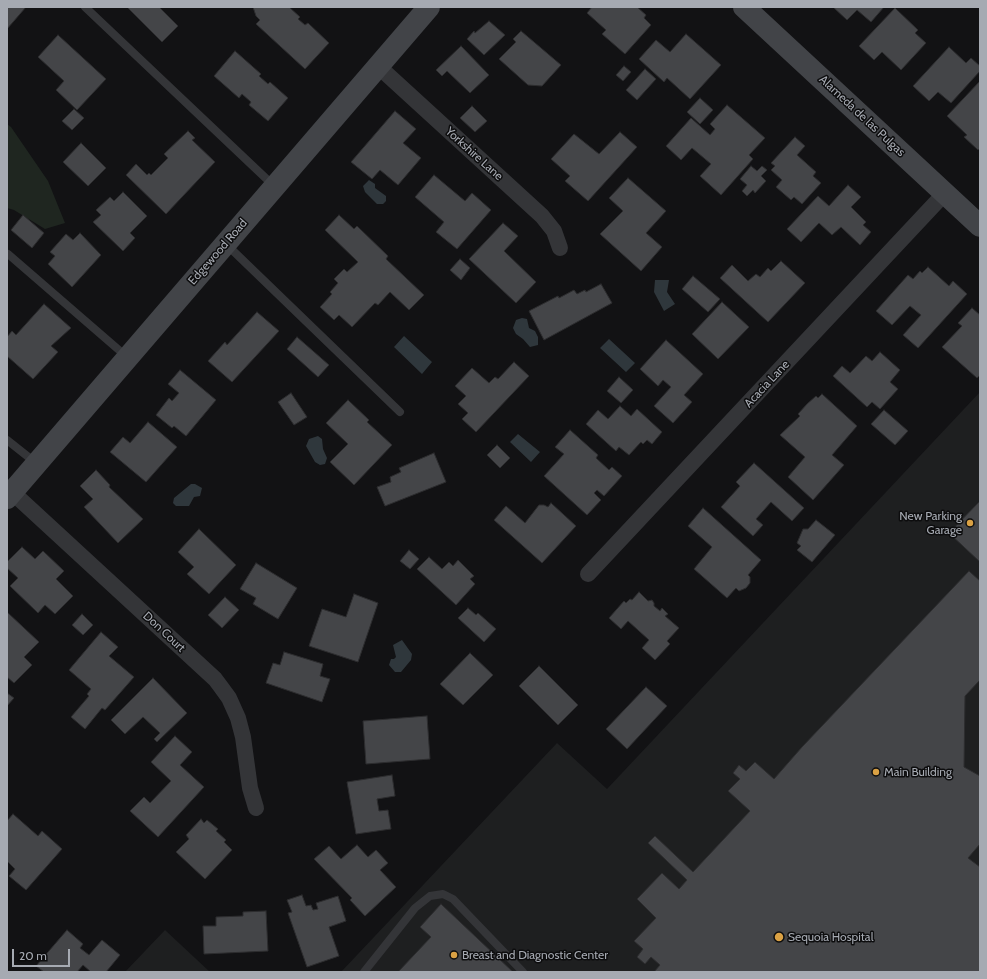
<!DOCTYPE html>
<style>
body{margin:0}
#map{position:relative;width:987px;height:979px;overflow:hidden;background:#121214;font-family:Cabin,sans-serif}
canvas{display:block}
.frame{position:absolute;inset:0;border:8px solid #a6aab2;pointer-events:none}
.scale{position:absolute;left:12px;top:949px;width:58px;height:18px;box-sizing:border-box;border:2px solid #a6aab2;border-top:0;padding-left:5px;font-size:12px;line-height:14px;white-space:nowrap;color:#a6aab2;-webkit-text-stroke:3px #0d0d0e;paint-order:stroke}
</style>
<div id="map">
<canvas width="987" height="979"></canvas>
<div class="frame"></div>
<div class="scale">20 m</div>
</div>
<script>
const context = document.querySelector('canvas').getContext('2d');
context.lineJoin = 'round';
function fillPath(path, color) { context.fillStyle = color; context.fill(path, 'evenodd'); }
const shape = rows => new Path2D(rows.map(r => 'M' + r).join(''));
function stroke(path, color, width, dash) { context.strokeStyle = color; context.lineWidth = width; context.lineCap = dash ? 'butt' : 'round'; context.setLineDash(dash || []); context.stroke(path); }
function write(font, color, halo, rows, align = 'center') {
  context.font = font + ' Cabin,sans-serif'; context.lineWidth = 3; context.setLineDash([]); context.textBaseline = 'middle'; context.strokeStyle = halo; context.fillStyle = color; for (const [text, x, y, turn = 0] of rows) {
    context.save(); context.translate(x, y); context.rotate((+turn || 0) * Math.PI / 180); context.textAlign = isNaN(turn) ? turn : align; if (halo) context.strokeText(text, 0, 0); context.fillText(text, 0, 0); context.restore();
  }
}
fillPath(shape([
 [980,392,980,972,341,972,557,743,607,789],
 [165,930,210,972,125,972]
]), '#1e1f20');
fillPath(shape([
 [7,124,11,127,48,181,65,223,45,229,14,210,7,208]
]), '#1f2620');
fillPath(shape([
 [369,180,375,184,375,188,386,196,386,201,383,204,377,204,365,192,363,186],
 [655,280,669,280,667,292,675,304,664,311,654,292],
 [522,318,527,319,529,328,535,331,538,337,538,345,530,347,523,339,516,334,513,328,516,320],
 [404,336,432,362,422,374,394,347],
 [609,339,635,363,626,372,600,348],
 [518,434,540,452,531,462,510,442],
 [318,436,322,439,323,449,327,458,325,464,320,465,315,462,306,446,309,439],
 [191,484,195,484,202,488,200,496,194,497,189,506,176,506,173,503,174,498],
 [402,640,412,654,411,660,401,672,395,672,389,665,391,659,394,659,396,657,393,645]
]), '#2f373c');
const building = shape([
 [7,7,26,7,7,29,7,7],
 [127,7,159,7,178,26,162,42,127,7],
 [253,7,289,7,300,17,298,19,305,25,308,23,329,43,305,69,256,24,260,20,256,16,253,7],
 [592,7,637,7,646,15,644,18,651,25,625,54,602,34,606,30,587,13,592,7],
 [833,7,884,7,871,22,857,10,847,20,833,7],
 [895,8,918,30,915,33,926,43,901,70,882,52,874,60,859,46,895,8],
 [489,21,505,35,484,55,467,39,474,31,475,33,489,21],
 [521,31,561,65,542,86,528,85,499,59,516,42,513,39,521,31],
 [686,34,721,65,690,99,667,78,664,82,639,59,656,40,670,52,686,34],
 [58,35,106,79,77,110,56,90,64,81,38,57,58,35],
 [461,46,489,75,470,93,447,71,442,76,436,70,461,46],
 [949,47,966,63,971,58,980,66,980,71,951,103,938,92,929,101,913,86,949,47],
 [235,51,261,74,259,76,268,84,270,82,288,98,268,121,249,105,251,102,242,94,239,98,214,76,235,51],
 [624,66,631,72,623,81,616,75,624,66],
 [645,69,656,79,637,100,626,90,645,69],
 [980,81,980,148,978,150,964,137,967,135,947,116,980,81],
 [700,98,713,110,700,124,687,112,700,98],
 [727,105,765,138,749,155,753,159,721,195,700,176,711,164,692,148,681,160,666,146,691,118,710,135,715,129,710,124,727,105],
 [472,106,487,121,475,132,460,118,472,106],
 [74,109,84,118,72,130,62,121,74,109],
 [395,111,416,129,403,143,421,158,398,185,380,170,372,179,351,162,395,111],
 [188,131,195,138,192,140,215,162,166,214,126,175,136,164,147,175,149,173,151,175,168,158,164,154,188,131],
 [620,132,637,147,588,201,565,181,570,176,551,159,574,134,599,154,620,132],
 [795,137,805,146,797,155,816,172,813,176,821,183,802,204,794,197,791,200,776,187,782,180,771,170,775,166,771,163,795,137],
 [81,143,106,168,88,186,63,162,81,143],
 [751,166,757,171,762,166,767,170,761,176,766,181,755,193,753,190,747,196,742,191,747,185,740,179,751,166],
 [434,175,465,201,472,193,491,210,457,249,436,232,444,222,415,197,434,175],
 [628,178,666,211,646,233,662,247,641,271,600,234,623,211,609,198,628,178],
 [848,185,861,197,851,207,866,222,863,225,871,232,860,245,841,227,832,235,819,223,801,242,787,229,818,196,829,206,848,185],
 [123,192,147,216,130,233,135,238,123,251,93,222,101,215,96,210,110,197,114,201,123,192],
 [23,215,44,233,32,248,11,230,23,215],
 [339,215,354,229,357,226,388,256,386,259,424,295,409,310,390,292,378,305,375,303,352,327,339,315,334,320,320,307,332,294,330,292,338,283,334,279,344,269,347,272,358,262,325,230,339,215],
 [503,223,518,236,504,251,536,282,516,303,469,259,503,223],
 [80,233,101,255,72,287,48,264,55,256,50,252,66,234,73,240,80,233],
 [460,259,470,268,461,280,450,270,460,259],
 [781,261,805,283,768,322,720,278,732,265,748,281,756,274,760,277,768,268,771,271,781,261],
 [928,267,949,286,953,281,967,294,918,348,903,335,921,315,910,306,892,325,876,311,908,275,913,279,920,271,922,273,928,267],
 [693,276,720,299,708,312,682,289,693,276],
 [601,284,612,303,544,340,529,311,558,296,559,298,574,290,577,294,585,290,586,292,601,284],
 [722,302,749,327,718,359,692,334,722,302],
 [44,304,71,328,51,346,58,352,33,379,7,356,7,337,12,331,16,335,44,304],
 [972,308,980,315,980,375,977,378,942,347,962,326,958,323,972,308],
 [257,312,279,331,232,382,208,361,225,342,227,345,257,312],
 [297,337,329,365,318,377,287,349,297,337],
 [666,340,703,374,684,395,692,402,673,423,654,406,671,387,663,380,658,386,640,369,666,340],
 [880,352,900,370,890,382,898,389,880,409,872,402,867,407,833,376,842,366,850,373,866,356,872,361,880,352],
 [514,362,529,376,476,432,462,419,468,413,458,404,466,396,455,386,472,368,489,383,495,377,498,379,514,362],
 [180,370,216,400,186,436,174,426,172,428,156,415,169,398,172,401,179,393,168,384,180,370],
 [619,377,633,390,621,403,607,391,619,377],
 [291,393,307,417,294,425,278,402,291,393],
 [822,394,857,426,832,455,844,465,813,500,788,477,805,457,780,435,800,416,798,414,807,404,816,396,818,398,822,394],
 [348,400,369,420,367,422,392,445,354,485,330,462,348,444,326,423,348,400],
 [620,406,631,416,637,409,662,432,652,444,647,440,643,444,641,442,629,455,619,447,616,451,586,424,598,410,608,419,620,406],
 [884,410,908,431,895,445,871,424,884,410],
 [148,422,177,447,146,482,110,452,123,437,130,443,148,422],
 [570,430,598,455,596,458,609,470,612,467,622,476,604,496,597,490,594,493,601,500,587,515,544,476,564,454,555,447,570,430],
 [497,445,510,458,500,468,487,455,497,445],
 [434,453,446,482,385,506,377,487,391,482,390,477,401,472,399,468,434,453],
 [754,463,804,508,792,521,771,502,756,519,763,525,753,536,721,507,740,486,736,482,754,463],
 [96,470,110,485,109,487,143,519,118,543,84,507,93,499,80,486,96,470],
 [980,501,980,562,949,533,980,501],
 [551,503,576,526,542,563,494,520,506,506,525,523,539,505,544,505,548,507,551,503],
 [703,508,761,560,748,575,750,577,750,583,746,588,739,591,736,588,727,598,694,569,712,547,688,526,703,508],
 [816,520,835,535,812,562,797,550,801,546,797,543,803,529,808,529,816,520],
 [199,529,236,565,209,594,187,574,194,567,178,552,199,529],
 [22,547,35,559,43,551,64,571,56,579,73,596,55,614,45,605,38,613,10,586,18,578,7,568,7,562,22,547],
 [409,550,419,559,410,569,400,561,409,550],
 [429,557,442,569,449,562,453,566,458,560,474,576,470,579,475,584,456,605,417,569,429,557],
 [256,563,297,588,278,619,253,604,256,598,240,589,256,563],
 [969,571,980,581,980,680,965,696,964,767,980,776,980,844,968,858,980,867,980,972,654,972,660,965,651,957,645,964,637,957,643,949,634,941,656,918,637,899,662,873,679,889,687,880,648,843,655,836,693,872,750,811,728,791,740,779,733,773,739,765,746,771,755,762,774,779,802,747,969,571],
 [639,592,648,601,652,600,654,603,654,606,660,611,662,608,668,614,665,616,679,628,667,641,670,644,655,660,642,648,649,640,628,621,621,629,609,618,624,601,626,603,630,599,632,600,639,592],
 [354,594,378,603,358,662,309,646,322,609,346,617,354,594],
 [225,597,239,610,222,628,208,615,225,597],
 [468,608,476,615,478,613,496,629,484,642,458,618,468,608],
 [7,612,39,642,24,657,32,665,14,683,7,677,7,612],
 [82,614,93,625,83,635,72,625,82,614],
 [101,632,118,647,109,656,134,677,105,710,102,708,85,729,71,717,89,696,87,694,91,689,69,670,101,632],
 [284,652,323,664,320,676,330,679,322,702,266,683,273,663,280,665,284,652],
 [470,653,493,675,463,705,440,684,470,653],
 [539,666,578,705,558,725,519,686,539,666],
 [153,678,187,713,157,742,154,739,160,733,143,717,125,734,111,720,153,678],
 [646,687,667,706,627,749,606,729,646,687],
 [7,693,14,698,7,706,7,693],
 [427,716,430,759,366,764,363,721,427,716],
 [175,736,192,752,180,765,204,787,158,837,130,811,144,797,150,803,171,781,151,762,175,736],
 [392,775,395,796,377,799,379,811,388,810,391,829,356,834,347,782,392,775],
 [13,814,38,836,42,831,62,849,26,890,9,876,15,869,7,861,7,821,13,814],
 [201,819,204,823,207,820,218,829,216,831,226,840,224,842,232,850,205,879,176,852,189,839,186,835,201,819],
 [357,845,368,857,376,850,388,863,380,870,396,887,365,916,350,900,352,898,314,859,329,846,341,859,357,845],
 [302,895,306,906,311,905,313,910,318,909,316,903,338,896,346,921,329,927,339,956,307,967,288,913,292,912,287,900,302,895],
 [441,904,513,972,398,972,431,937,420,927,441,904],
 [266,911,268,951,204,954,203,926,216,926,216,917,243,916,243,912,266,911],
 [67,930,83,944,80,948,89,955,102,940,120,955,106,972,91,972,83,965,77,972,44,972,36,966,67,930]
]);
fillPath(building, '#444548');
stroke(building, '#2d2d2f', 1);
stroke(shape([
 [85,7,274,186],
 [226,244,400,412],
 [8,254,127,357],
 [7,440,36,463],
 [364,972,415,908,430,896,443,894,453,899,523,972]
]), '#343538', 8);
stroke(shape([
 [378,66,542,216,554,231,560,248],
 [12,492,215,679,221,687,229,698,238,718,243,737,250,788,256,808],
 [588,574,945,193]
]), '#343538', 16);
stroke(shape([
 [744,7,980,226],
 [7,498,429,7]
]), '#424448', 22);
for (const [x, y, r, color] of [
 [970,523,4,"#daa144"],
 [876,772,4,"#daa144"],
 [779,937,5,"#daa144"],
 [454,955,4,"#daa144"]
]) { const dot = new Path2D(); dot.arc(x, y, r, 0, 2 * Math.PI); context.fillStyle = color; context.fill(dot); stroke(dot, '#0d0d0e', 1.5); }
write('12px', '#a6aab2', '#0d0d0e', [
 ["Alameda de las Pulgas",862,116,43],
 ["Yorkshire Lane",474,154,42],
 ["Edgewood Road",218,252,-49],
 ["Acacia Lane",767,384,-47],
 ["Don Court",164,632,43]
]);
write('12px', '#a6aab2', '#0d0d0e', [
 ["New Parking",962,516,"right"],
 ["Garage",962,530,"right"],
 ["Main Building",884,772],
 ["Sequoia Hospital",788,937],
 ["Breast and Diagnostic Center",462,955]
], 'left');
</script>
